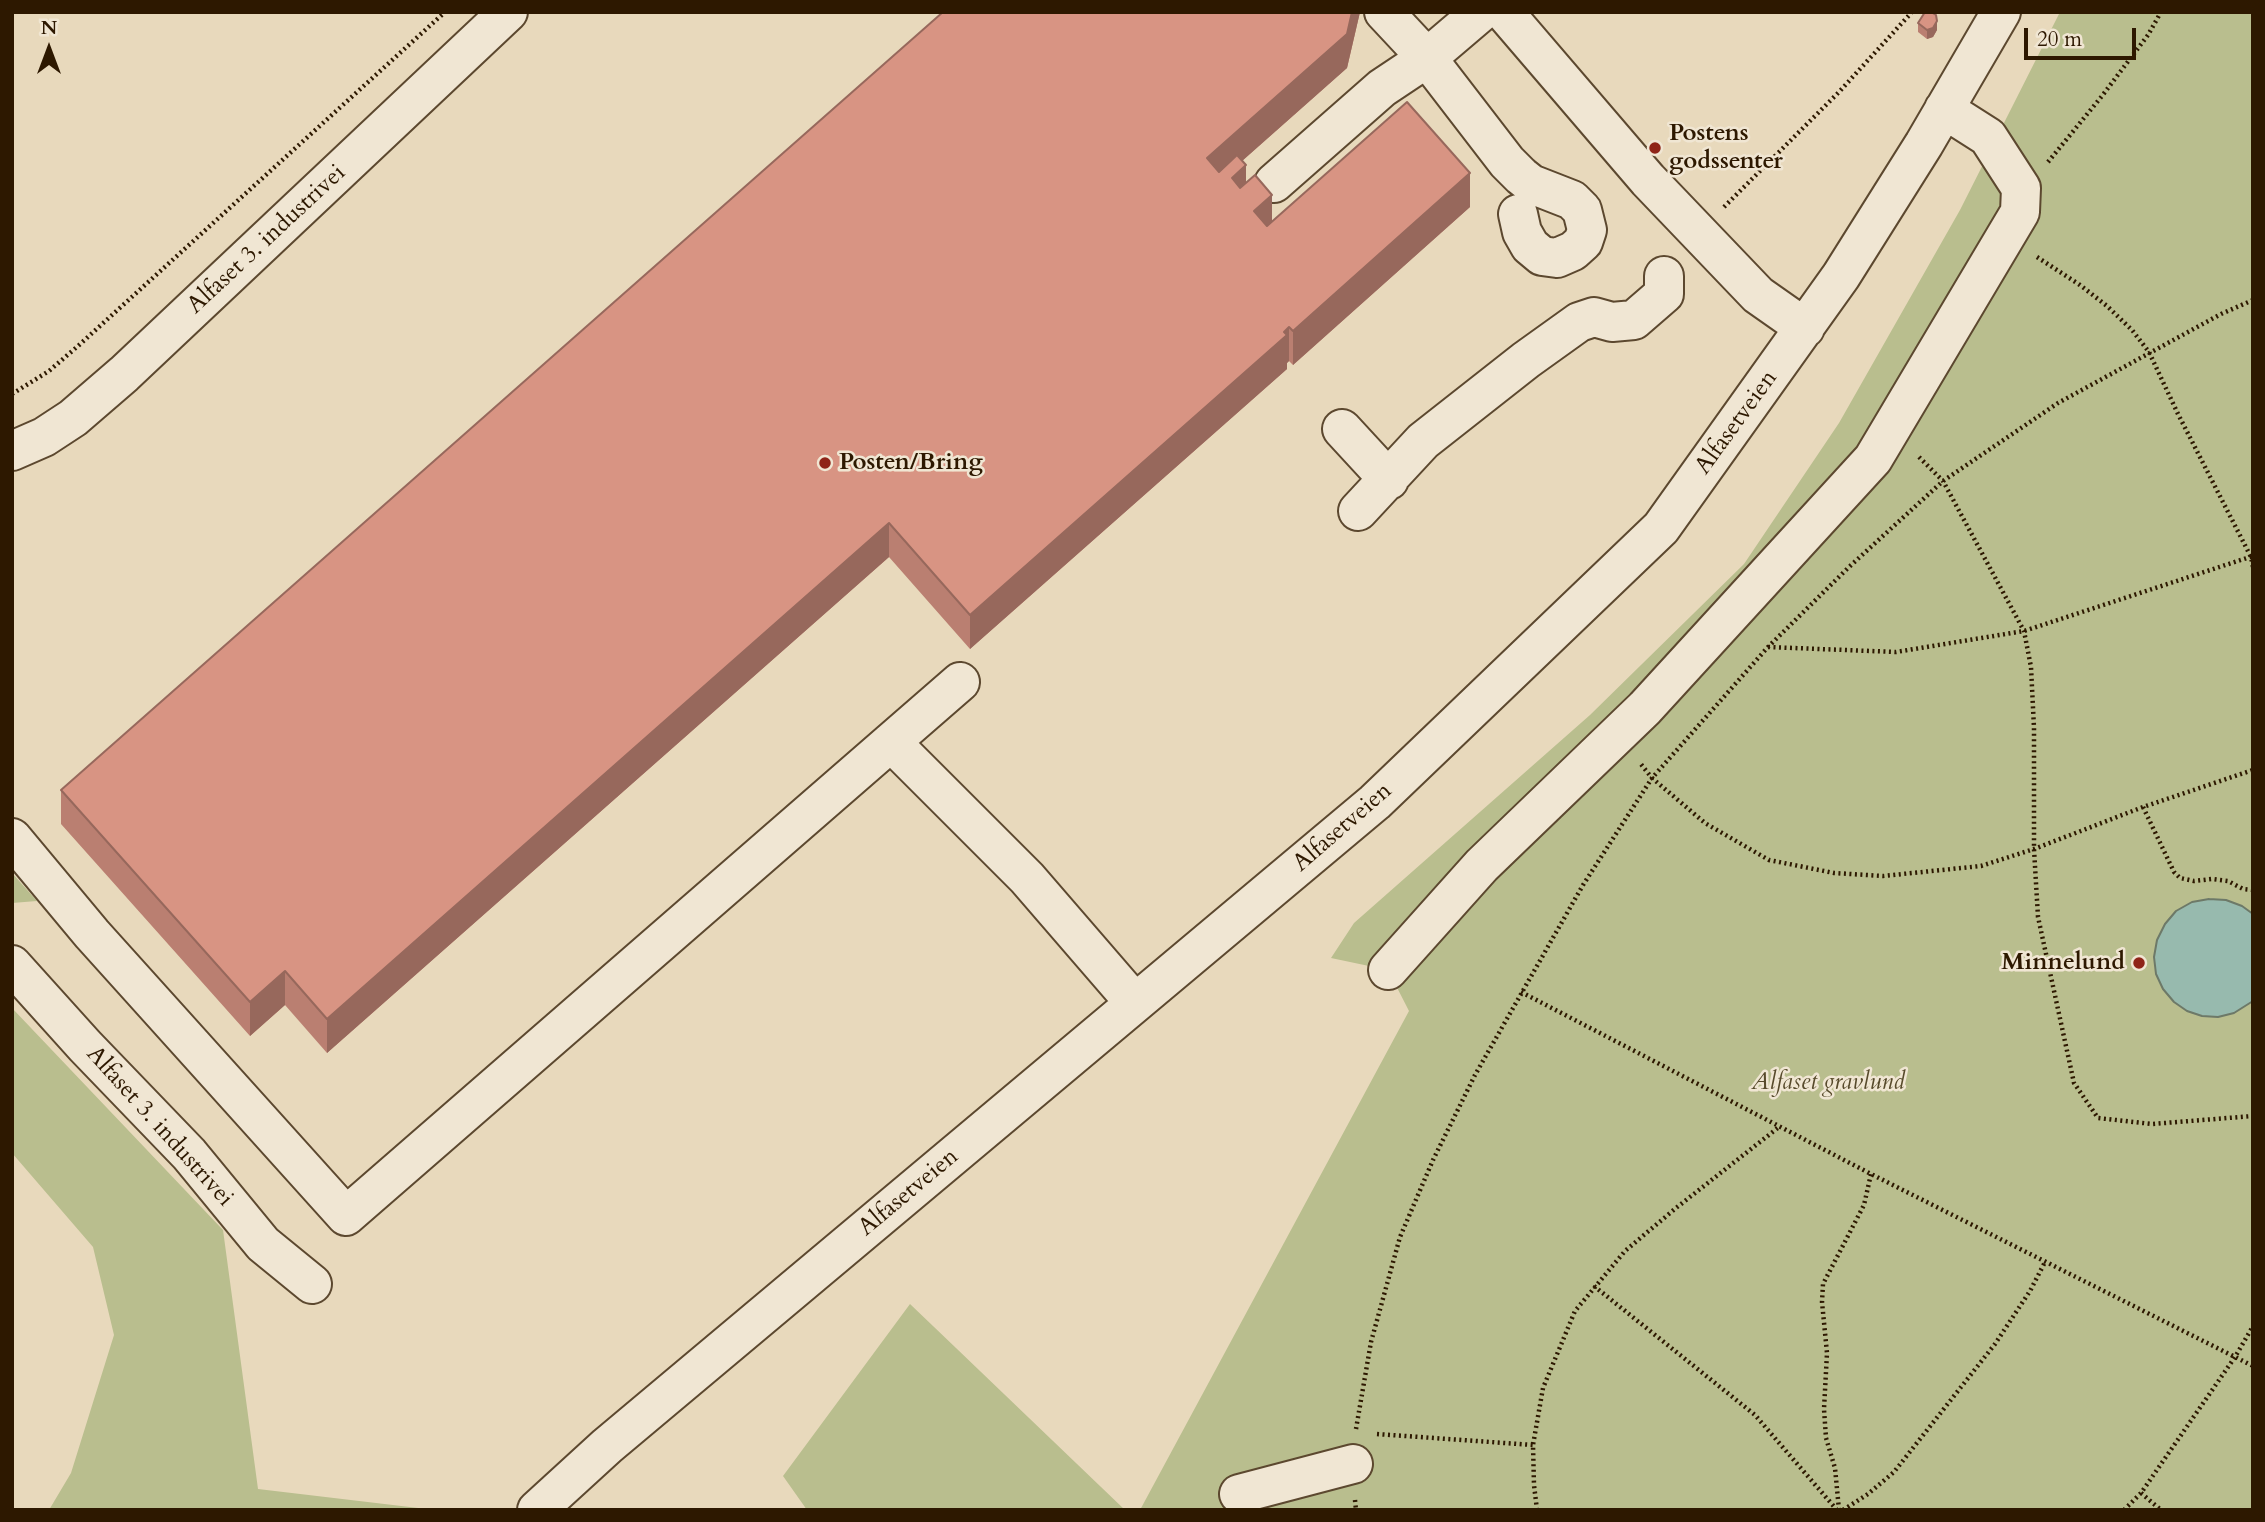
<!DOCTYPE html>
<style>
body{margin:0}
#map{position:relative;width:2265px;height:1522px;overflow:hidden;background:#e8d9bc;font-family:Cardo,serif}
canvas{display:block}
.frame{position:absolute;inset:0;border:14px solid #2d1800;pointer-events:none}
.north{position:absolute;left:14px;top:14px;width:70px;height:70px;-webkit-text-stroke:5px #f0e6d3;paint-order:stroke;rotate:0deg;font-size:19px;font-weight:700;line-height:28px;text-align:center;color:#2d1800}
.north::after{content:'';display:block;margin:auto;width:24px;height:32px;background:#2d1800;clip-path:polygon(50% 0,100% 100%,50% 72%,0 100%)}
.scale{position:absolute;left:2024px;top:28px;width:112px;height:32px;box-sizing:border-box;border:4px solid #2d1800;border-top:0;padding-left:9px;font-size:21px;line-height:24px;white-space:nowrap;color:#2d1800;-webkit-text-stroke:5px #f0e6d3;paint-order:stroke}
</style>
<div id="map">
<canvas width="2265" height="1522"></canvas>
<div class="frame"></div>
<div class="north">N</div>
<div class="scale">20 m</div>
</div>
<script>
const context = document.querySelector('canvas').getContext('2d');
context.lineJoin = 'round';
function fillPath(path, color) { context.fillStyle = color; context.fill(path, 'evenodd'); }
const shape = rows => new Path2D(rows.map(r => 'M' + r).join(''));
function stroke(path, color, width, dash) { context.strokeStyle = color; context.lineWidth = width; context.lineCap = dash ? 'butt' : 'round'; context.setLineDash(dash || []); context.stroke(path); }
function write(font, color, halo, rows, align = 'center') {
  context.font = font + ' Cardo,serif'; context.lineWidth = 5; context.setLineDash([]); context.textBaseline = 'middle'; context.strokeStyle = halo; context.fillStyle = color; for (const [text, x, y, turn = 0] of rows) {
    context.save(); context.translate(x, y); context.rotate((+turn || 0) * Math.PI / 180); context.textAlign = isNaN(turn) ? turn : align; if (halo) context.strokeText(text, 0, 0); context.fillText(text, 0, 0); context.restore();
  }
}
fillPath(shape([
 [2060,12,2253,12,2253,1510,1140,1510,1409,1011,1388,970,1331,958,1354,923,1590,715,1744,564,1839,423,1960,210],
 [12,873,37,901,12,903],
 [12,1008,223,1230,258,1489,435,1510,49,1510,71,1473,114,1335,93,1247,12,1153],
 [910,1304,956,1348,1125,1510,807,1510,783,1476]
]), '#b9be8e');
const water = shape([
 [2209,899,2226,900,2242,906,2253,914,2253,1001,2234,1013,2218,1017,2202,1016,2187,1011,2174,1002,2163,989,2156,974,2154,957,2157,940,2165,924,2176,911,2192,902,2209,899]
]);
fillPath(water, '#97baae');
stroke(water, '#6d7968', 2);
const minor = shape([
 [1384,12,1427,58,1507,162,1521,176,1531,184,1572,200,1582,210,1587,230,1583,242,1573,251,1557,258,1542,256,1530,246,1522,232,1518,214],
 [1504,12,1648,180,1758,295,1805,328],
 [1274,183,1382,88,1427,58,1481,12],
 [1342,429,1389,480],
 [12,451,44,437,73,418,124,374,508,12],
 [1358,511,1423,441,1526,360,1579,322,1594,317,1612,322,1634,320,1664,294,1664,276],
 [891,742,1027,878,1135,1003],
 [12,838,92,934,346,1216,960,682],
 [12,965,85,1046,189,1154,263,1244,312,1284],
 [1388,970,1482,865,1645,708,1873,459,2020,212,2021,188,1988,137,1944,109],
 [1239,1494,1353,1464],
 [537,1510,607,1446,1375,802,1661,528,1841,276,1924,144,2001,12]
]);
stroke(minor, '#5c482f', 42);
stroke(shape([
 [2048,162,2102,96,2148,35,2161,12],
 [1724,207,1839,92,1912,12],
 [2037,257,2080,285,2107,306,2132,330,2149,352,2178,414,2251,557,2253,567],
 [2253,300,2221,314,2058,403,1943,481,1849,567,1768,647,1652,778,1705,823,1769,860,1834,873,1883,876,1981,866,2034,849,2143,807,2253,770],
 [12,394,49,371,78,346,445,12],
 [1919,457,1943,481,2024,631,2031,667,2034,728,2034,849,2038,917,2074,1083,2098,1118,2152,1124,2253,1116],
 [1768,647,1896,652,2024,631,2253,556],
 [2143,807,2174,872,2180,878,2194,881,2212,879,2228,881,2243,889,2253,890],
 [1521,992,1871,1174,2253,1366],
 [1594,1286,1755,1415,1837,1510],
 [1356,1429,1371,1342,1400,1237,1433,1160,1475,1075,1583,885,1652,778,1640,763],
 [1377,1434,1533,1445],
 [2141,1493,2161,1510],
 [1355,1500,1356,1510],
 [1537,1510,1534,1485,1533,1445,1543,1388,1575,1311,1625,1251,1676,1208,1779,1127],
 [1839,1510,1835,1468,1826,1438,1824,1409,1827,1353,1822,1302,1823,1284,1864,1205,1871,1174],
 [1843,1510,1868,1494,1894,1472,1995,1344,2030,1291,2045,1262],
 [2124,1510,2141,1493,2235,1357,2253,1326]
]), '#2d1800', 4.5, [2, 3.5]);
stroke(minor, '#f0e6d3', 38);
fillPath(shape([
 [943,12,1360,12,1347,68,1242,161,1246,183,1272,221,1470,207,1293,365,1289,361,1287,363,1287,369,970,649,889,557,327,1053,285,1005,250,1036,61,824,61,790],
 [1918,23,1937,30,1933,37,1927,39,1918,32]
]), '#ba7f71');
fillPath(shape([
 [1352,12,1360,12,1347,68,1207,192,1207,158],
 [1937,21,1937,30,1933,37,1927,39,1927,30],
 [1246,165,1246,199,1232,178],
 [1470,173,1470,207,1293,365,1293,331],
 [1272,195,1272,229,1254,245,1254,211],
 [1289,327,1289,361,1287,363,1287,369,970,649,970,615],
 [889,523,889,557,327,1053,327,1019],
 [285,971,285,1005,250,1036,250,1002]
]), '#97685c');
const building = shape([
 [943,12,1352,12,1347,34,1207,158,1219,172,1237,155,1246,165,1232,178,1240,188,1255,175,1272,195,1254,211,1267,226,1407,102,1470,173,1293,331,1289,327,1284,332,1287,335,970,615,889,523,327,1019,285,971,250,1002,61,790,943,12],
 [1925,12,1931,12,1936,15,1937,21,1933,28,1927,30,1918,23,1925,12]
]);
fillPath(building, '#d89483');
stroke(building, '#97685c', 2);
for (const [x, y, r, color] of [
 [1655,148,7,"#8f2418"],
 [825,463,7,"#8f2418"],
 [2139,963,7,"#8f2418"]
]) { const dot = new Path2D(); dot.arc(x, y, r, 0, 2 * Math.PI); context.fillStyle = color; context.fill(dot); stroke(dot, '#f0e6d3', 2.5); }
write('bold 24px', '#2d1800', '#f0e6d3', [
 ["Postens",1669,134],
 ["godssenter",1669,162],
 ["Posten/Bring",839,463],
 ["Minnelund",2125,963,"right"]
], 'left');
write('24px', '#2d1800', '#f0e6d3', [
 ["Alfaset 3. industrivei",267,240,-43],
 ["Alfasetveien",1737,423,-54],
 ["Alfasetveien",1343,828,-41],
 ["Alfaset 3. industrivei",159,1127,48],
 ["Alfasetveien",909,1193,-40]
]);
write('italic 24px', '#574a2b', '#f0e6d3', [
 ["Alfaset gravlund",1828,1083]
]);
</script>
